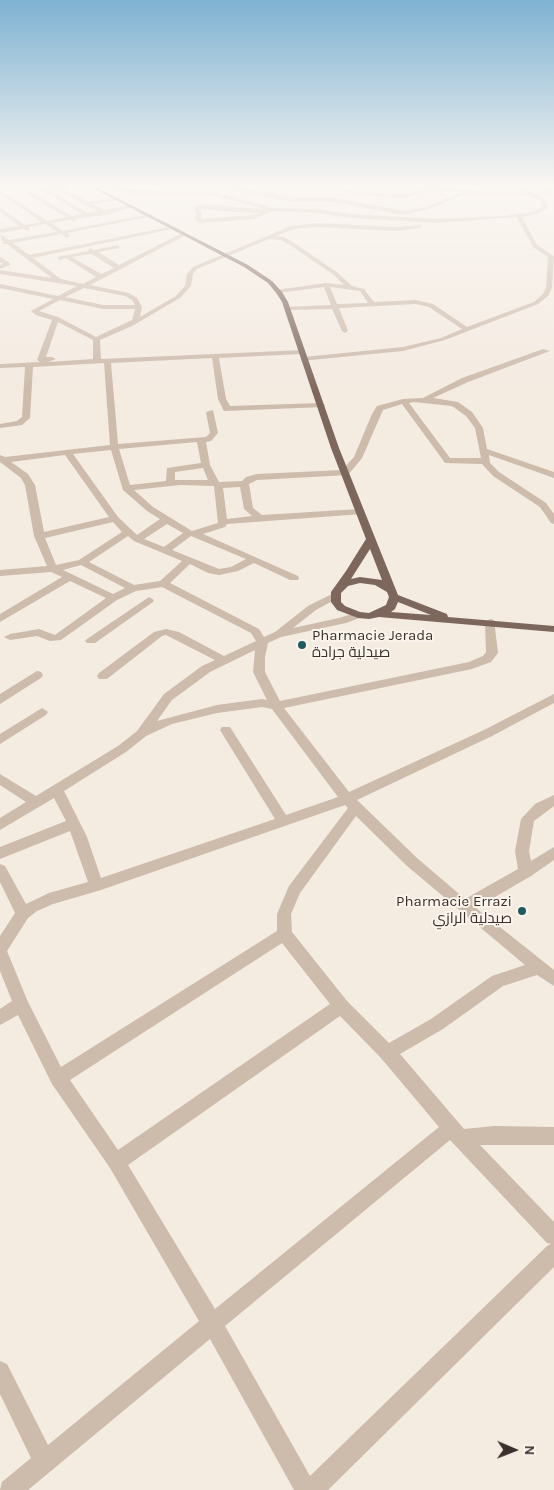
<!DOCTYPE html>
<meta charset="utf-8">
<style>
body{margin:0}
#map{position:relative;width:554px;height:1490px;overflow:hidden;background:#f4ebe1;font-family:Karla,sans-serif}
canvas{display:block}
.north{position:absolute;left:489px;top:1425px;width:50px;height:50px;-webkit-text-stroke:4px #fbf5ee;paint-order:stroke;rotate:91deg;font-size:14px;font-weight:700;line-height:20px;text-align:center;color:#3b302b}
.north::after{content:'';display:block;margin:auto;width:18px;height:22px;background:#3b302b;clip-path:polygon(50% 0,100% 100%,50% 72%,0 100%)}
</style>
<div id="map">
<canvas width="554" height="1490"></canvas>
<div class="north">N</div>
</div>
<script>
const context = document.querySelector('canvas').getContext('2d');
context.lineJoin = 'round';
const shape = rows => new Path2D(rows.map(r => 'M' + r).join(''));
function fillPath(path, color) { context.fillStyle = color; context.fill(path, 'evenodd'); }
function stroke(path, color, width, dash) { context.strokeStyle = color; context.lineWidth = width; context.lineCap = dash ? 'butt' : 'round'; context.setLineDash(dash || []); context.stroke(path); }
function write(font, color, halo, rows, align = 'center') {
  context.font = font + ' Karla,Cairo,sans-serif'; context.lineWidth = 4; context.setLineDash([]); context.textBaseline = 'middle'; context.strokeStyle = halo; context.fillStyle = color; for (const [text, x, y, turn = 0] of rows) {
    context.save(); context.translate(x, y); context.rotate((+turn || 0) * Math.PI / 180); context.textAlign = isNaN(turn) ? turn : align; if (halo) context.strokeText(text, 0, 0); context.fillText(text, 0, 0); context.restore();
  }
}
fillPath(shape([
 [302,185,377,193,405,194,421,190,426,185,431,185,429,188,525,193,512,185,517,185,535,193,548,191,544,185,549,185,554,192,538,196,545,200,548,208,536,214,522,217,537,245,554,256,552,288,548,296,538,304,445,340,403,351,301,361,301,357,304,357,403,347,441,338,462,329,429,307,416,304,339,308,348,331,345,333,342,331,332,309,285,310,285,308,287,307,331,305,324,287,278,293,276,292,276,290,326,283,344,285,334,275,290,245,281,240,269,239,197,269,193,274,191,286,180,298,132,326,100,340,101,359,304,350,304,354,301,354,219,358,226,399,230,406,321,403,325,405,324,407,224,411,218,399,212,358,111,363,118,444,206,437,210,433,206,412,213,410,218,433,211,441,206,442,210,465,219,482,242,481,246,477,257,474,342,470,354,457,372,414,377,406,403,399,423,398,462,378,543,349,550,351,468,382,433,398,458,402,472,412,483,428,487,449,554,472,554,478,489,455,490,463,499,472,546,503,554,514,554,524,551,523,540,507,493,476,482,464,445,463,402,404,383,410,362,458,348,475,257,480,249,484,253,508,262,515,359,509,362,510,362,514,227,524,225,527,203,534,298,576,299,578,298,580,290,580,254,563,238,571,219,575,208,573,190,564,170,583,259,629,264,637,275,632,308,606,334,593,338,594,339,596,338,598,316,610,293,628,339,618,358,612,362,613,363,615,362,617,346,623,281,637,268,643,265,657,265,672,280,701,469,662,483,656,486,652,485,622,490,619,494,620,498,653,491,662,472,669,284,708,349,792,484,730,554,694,554,703,492,736,357,800,417,858,465,899,518,869,515,851,521,819,535,804,554,795,554,806,534,821,529,851,531,861,554,847,554,860,531,876,476,908,554,970,554,986,537,975,503,986,443,1029,400,1054,464,1129,494,1126,554,1127,554,1145,480,1145,554,1222,554,1267,328,1490,294,1490,210,1339,28,1490,0,1490,2,1482,31,1458,0,1394,0,1361,7,1364,48,1445,199,1321,110,1168,52,1084,18,1015,0,1025,0,1009,12,1001,0,971,0,936,15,913,0,882,0,864,5,866,26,904,49,893,88,882,70,831,0,859,0,847,66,821,54,798,0,830,0,818,26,802,0,785,0,774,36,796,118,746,137,731,164,694,202,666,215,660,166,635,162,636,107,679,99,679,97,676,99,673,154,632,166,629,179,632,224,656,256,641,251,633,162,587,136,591,117,600,61,640,50,641,37,636,10,640,4,637,10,634,39,629,55,635,106,598,70,581,0,622,0,614,62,577,51,572,0,576,0,570,47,566,34,536,25,485,21,478,0,462,0,455,5,457,110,445,104,363,33,367,30,418,22,425,0,428,0,424,17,421,22,417,25,367,0,368,0,364,40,362,37,360,52,320,36,315,31,311,53,299,0,288,0,284,58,296,77,286,0,274,0,270,52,278,7,244,3,244,0,234,9,240,57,232,45,224,28,227,30,229,27,231,23,229,0,233,0,229,19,226,0,212,0,208,25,225,42,222,0,194,0,190,47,221,66,217,27,194,27,192,31,192,72,216,82,214,40,189,40,187,61,186,89,202,117,198,117,200,93,204,104,210,131,205,134,207,105,215,76,219,74,222,70,220,51,223,63,231,150,214,153,216,67,233,70,236,67,238,61,234,13,243,29,255,174,226,177,228,33,258,61,279,83,284,96,277,66,258,59,260,57,257,88,251,90,248,94,250,118,245,120,248,98,252,119,265,182,233,186,233,186,235,90,285,129,293,137,298,142,307,140,317,176,296,185,286,187,274,193,267,291,226,318,223,396,227,422,225,420,228,396,231,318,227,294,229,276,236,284,237,294,243,338,273,352,286,364,289,374,302,416,300,433,304,467,327,534,302,543,294,546,288,548,257,533,247,517,217,437,223,352,218,316,213,273,211,254,219,200,223,195,220,196,213,193,207,201,205,266,209,214,196,136,194,90,187,92,186,136,190,214,192,274,208,316,209,352,214,437,219,503,216,533,212,543,206,541,202,531,196,467,193,429,209,403,215,334,202,294,202,225,189,228,187,269,192,294,198,334,198,404,211,426,207,462,192,426,191,405,198,377,197,302,185],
 [58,189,84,205,98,211,88,213,49,190,58,189],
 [199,209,250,213,261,213,253,215,201,219,202,213,199,209],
 [92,254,114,268,101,274,72,257,92,254],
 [330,287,360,291,368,303,337,304,330,287],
 [84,288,125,296,132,300,135,305,103,305,65,297,84,288],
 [60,300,103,309,135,309,132,320,96,337,58,317,39,311,60,300],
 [58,322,93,340,93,359,48,362,56,359,52,357,46,357,58,322],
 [414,402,452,406,466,416,475,428,481,458,450,458,409,403,414,402],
 [197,442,201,463,167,468,166,481,130,485,119,449,197,442],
 [111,450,123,490,147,511,160,519,137,535,118,517,73,454,111,450],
 [65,455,109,517,44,532,35,485,28,474,11,462,65,455],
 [203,468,208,480,175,480,175,472,203,468],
 [180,485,214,486,218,523,192,531,153,507,134,490,180,485],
 [240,487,244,509,252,516,227,519,223,488,240,487],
 [113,522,122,532,79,560,56,565,45,538,113,522],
 [167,524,183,533,164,547,144,539,167,524],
 [128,536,134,541,182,561,160,581,134,585,89,562,128,536],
 [191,536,246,559,231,567,219,569,172,550,191,536],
 [81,565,125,588,113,594,63,570,81,565],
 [255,650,253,672,267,700,262,699,217,705,157,721,172,700,210,672,255,650],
 [262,707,272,709,338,797,286,815,230,727,222,727,220,730,275,819,101,878,87,837,64,791,126,752,146,736,172,724,217,713,262,707],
 [345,805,348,808,289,886,277,914,277,931,61,1067,28,1002,7,951,28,918,37,911,53,904,101,890,345,805],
 [356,816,407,866,525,965,492,976,431,1019,389,1043,347,1001,292,932,291,914,300,893,356,816],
 [282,943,330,1004,118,1150,70,1080,282,943],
 [340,1016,381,1058,439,1127,215,1309,128,1165,340,1016],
 [450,1140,547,1243,551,1244,547,1246,310,1476,225,1326,450,1140],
 [0,257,10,263,10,265,0,269,0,265,3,264,0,262,0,257],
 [149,597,154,600,153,602,95,643,87,643,85,641,87,639,149,597],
 [37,671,41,672,43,675,41,678,0,704,0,694,37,671],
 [42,708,48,712,46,715,0,744,0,734,42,708]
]), '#cdbbac');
fillPath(shape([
 [87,185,92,185,248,265,272,281,282,292,288,302,339,448,398,595,447,614,448,617,554,626,554,632,379,617,369,619,358,618,337,610,331,602,331,592,346,571,366,539,331,448,282,302,277,294,268,283,244,267,87,185],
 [370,549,382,580,360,577,351,579,370,549],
 [360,583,375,585,387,592,389,597,386,605,369,613,360,612,345,606,341,602,341,593,348,586,360,583],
 [398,602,431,615,391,612,395,609,398,602]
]), '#7d675c');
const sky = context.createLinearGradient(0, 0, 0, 393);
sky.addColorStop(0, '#7eb2d2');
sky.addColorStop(0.47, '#faf6f2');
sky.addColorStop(1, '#faf6f200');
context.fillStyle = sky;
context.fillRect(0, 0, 554, 393);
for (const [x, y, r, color] of [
 [302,645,5,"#1f5a5e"],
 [522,911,5,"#1f5a5e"]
]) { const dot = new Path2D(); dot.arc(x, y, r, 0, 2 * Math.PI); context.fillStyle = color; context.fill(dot); stroke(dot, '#fbf5ee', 2); }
write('15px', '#3b302b', '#fbf5ee', [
 ["Pharmacie Jerada",312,636],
 ["صيدلية جرادة",312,653],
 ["Pharmacie Errazi",512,902,"right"],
 ["صيدلية الرازي",512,919,"right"]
], 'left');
</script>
